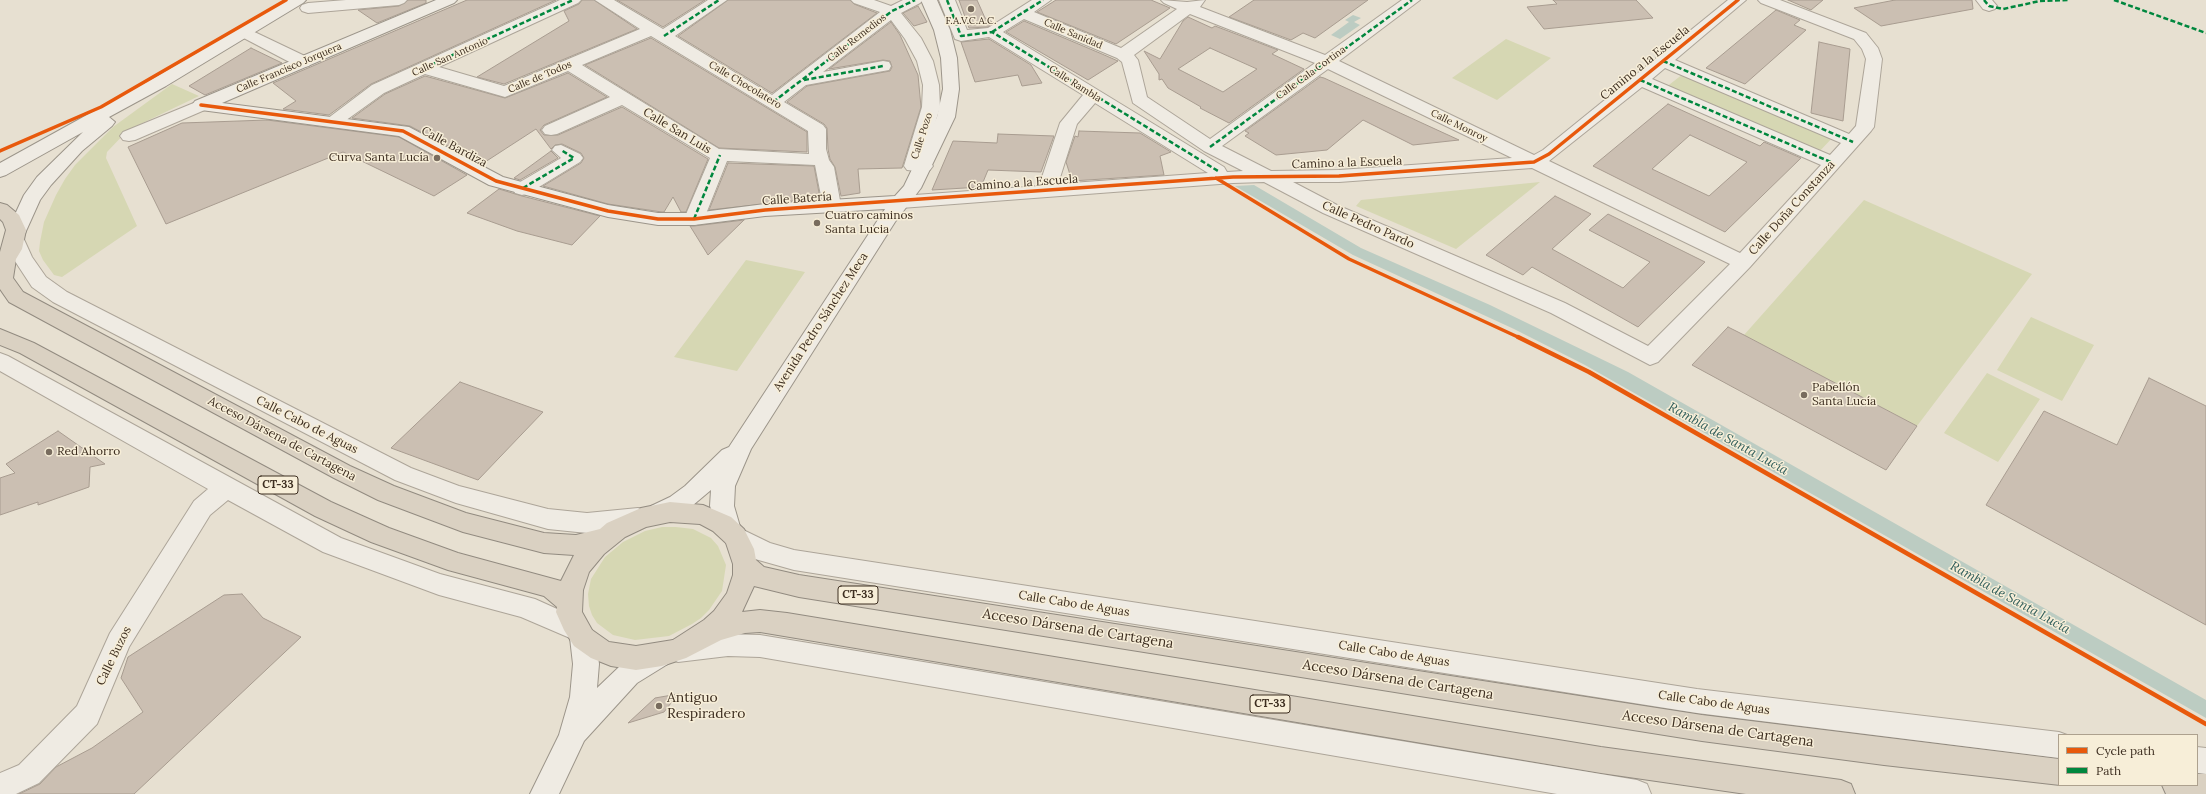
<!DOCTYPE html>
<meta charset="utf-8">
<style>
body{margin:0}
#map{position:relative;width:2206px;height:794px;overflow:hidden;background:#e7e0d1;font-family:Lora,serif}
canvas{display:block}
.legend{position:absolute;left:2058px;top:734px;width:140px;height:52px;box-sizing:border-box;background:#f7eed8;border:1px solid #ada18e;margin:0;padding:5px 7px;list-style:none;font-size:12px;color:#3d2e20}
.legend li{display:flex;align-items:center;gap:8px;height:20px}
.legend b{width:20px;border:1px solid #ada18e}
</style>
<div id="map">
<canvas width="2206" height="794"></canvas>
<ul class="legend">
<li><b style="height:5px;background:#e8590c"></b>Cycle path</li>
<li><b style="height:5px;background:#00873e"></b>Path</li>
</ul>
</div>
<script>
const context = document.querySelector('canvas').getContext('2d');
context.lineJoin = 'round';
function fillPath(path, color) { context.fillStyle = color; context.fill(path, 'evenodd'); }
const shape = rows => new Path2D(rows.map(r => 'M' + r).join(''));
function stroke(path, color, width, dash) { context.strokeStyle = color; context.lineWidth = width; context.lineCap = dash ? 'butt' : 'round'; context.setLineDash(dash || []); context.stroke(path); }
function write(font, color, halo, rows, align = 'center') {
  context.font = font + ' Lora,serif'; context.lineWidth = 3; context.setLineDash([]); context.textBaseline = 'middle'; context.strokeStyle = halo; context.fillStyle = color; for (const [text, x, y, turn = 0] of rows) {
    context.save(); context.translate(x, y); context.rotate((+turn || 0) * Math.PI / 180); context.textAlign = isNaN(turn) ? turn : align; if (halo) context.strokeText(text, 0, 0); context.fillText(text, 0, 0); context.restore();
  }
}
fillPath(shape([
 [1506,39,1551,58,1497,100,1452,78],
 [1683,74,1834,136,1818,153,1665,88],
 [172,84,199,96,128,130,107,152,106,158,137,226,62,277,54,275,43,260,39,251,40,242,44,222,56,195,65,179,75,165,113,127],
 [1540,182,1456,249,1356,206,1361,200],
 [1864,200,2032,274,1917,426,1744,335],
 [746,260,805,272,737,371,674,357],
 [2031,317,2094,345,2062,401,1997,370],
 [1987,373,2040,399,1998,462,1944,433],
 [662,527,676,527,693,529,711,538,718,546,726,565,722,591,709,610,701,618,692,624,669,636,635,640,613,635,597,623,592,615,589,606,588,594,591,579,605,557,623,542,645,531]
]), '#d6d7b3');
fillPath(shape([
 [1353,15,1361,18,1354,22,1360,25,1340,39,1331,35,1349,22,1345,20],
 [1254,185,1361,248,1490,305,1628,372,2206,700,2206,718,1585,365,1514,329,1353,255,1235,186]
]), '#bcccc2');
const building = shape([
 [408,0,426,0,426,3,377,23,358,10,399,6,408,0],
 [467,0,556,0,371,84,329,115,283,109,296,101,273,83,467,0],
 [582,0,594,0,637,29,504,84,477,77,569,21,564,11,579,4,582,0],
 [617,0,705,0,663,27,617,0],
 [728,0,850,0,854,4,877,13,772,93,678,36,728,0],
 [959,0,977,0,985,18,994,23,988,27,969,28,959,0],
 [1056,0,1151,0,1170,8,1116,44,1037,12,1056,0],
 [1254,0,1368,0,1315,38,1303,33,1291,40,1229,17,1254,0],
 [1553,0,1636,0,1653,18,1544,29,1527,7,1557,4,1553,0],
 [1788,0,1823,0,1811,10,1788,0],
 [1895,0,1972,0,1973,9,1881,26,1854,8,1895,0],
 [918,6,927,22,914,26,903,13,918,6],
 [1776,10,1800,20,1794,25,1806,30,1745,84,1706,68,1776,10],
 [1188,17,1212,28,1215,26,1278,50,1272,54,1304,69,1229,123,1200,108,1201,107,1168,88,1162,79,1159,80,1159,74,1144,51,1160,59,1183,21,1188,17],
 [1210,48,1257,69,1223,92,1178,69,1210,48],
 [1024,21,1102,54,1118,61,1088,80,1006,32,1024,21],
 [891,22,900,35,918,75,921,107,902,168,858,169,860,193,841,196,835,167,830,159,828,149,827,128,824,124,787,102,807,86,890,71,892,67,890,61,883,60,829,69,891,22],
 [651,38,807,132,807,152,719,148,585,65,651,38],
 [989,39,1031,65,1042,83,1022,86,1018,75,975,82,961,42,989,39],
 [1819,42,1850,49,1843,121,1811,113,1819,42],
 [251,48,282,63,205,95,189,86,251,48],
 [568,73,607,97,544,125,540,130,544,135,558,135,622,107,708,159,686,212,681,212,673,197,664,212,662,212,608,204,543,186,581,163,584,158,581,153,562,144,555,145,551,149,536,129,482,164,410,126,352,118,385,94,425,76,505,98,568,73],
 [1320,77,1324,78,1459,140,1413,145,1363,120,1327,150,1276,155,1245,136,1249,133,1245,131,1320,77],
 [1668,104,1760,146,1764,142,1801,158,1725,232,1593,166,1668,104],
 [1690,135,1747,162,1709,196,1652,169,1690,135],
 [267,120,399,137,467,175,434,196,343,152,166,224,128,147,182,123,267,120],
 [1079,131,1140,133,1171,152,1160,156,1164,175,1072,181,1066,162,1075,136,1078,137,1079,131],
 [998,134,1054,136,1041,172,988,170,981,187,932,190,953,141,997,143,998,134],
 [551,151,558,158,520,180,514,178,551,151],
 [728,163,814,166,820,198,709,210,728,163],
 [499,189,522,196,600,216,572,245,517,231,467,213,499,189],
 [1555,196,1591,214,1552,249,1623,288,1650,262,1589,230,1608,214,1705,262,1638,327,1532,267,1523,275,1486,255,1555,196],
 [744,220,708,255,690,226,694,226,744,220],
 [1728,327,1744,335,1917,426,1886,470,1692,365,1728,327],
 [2149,378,2206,406,2206,625,1986,505,2044,411,2117,445,2149,378],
 [460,382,543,412,478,480,391,448,460,382],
 [58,431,105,464,90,467,89,487,38,505,38,502,0,515,0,478,15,473,6,464,58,431],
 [242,594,263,618,301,637,134,794,19,794,40,784,56,767,92,748,143,712,121,678,128,657,224,595,242,594],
 [678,694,664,712,628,723,655,698,678,694]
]);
fillPath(building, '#cbbfb2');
stroke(building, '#a89c90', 1);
const street = shape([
 [346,0,407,0,404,3,399,5,308,13,302,11,300,8,302,5,308,3,346,0],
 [560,0,581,0,578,3,439,67,504,86,640,29,595,0,614,0,663,29,708,0,727,0,675,36,772,95,880,12,854,3,851,0,874,0,891,6,903,0,923,0,920,3,901,13,921,38,933,61,939,85,940,107,924,160,930,162,933,166,930,170,924,172,907,170,904,166,922,107,923,85,917,61,905,39,891,20,823,72,883,61,889,62,891,66,889,70,806,85,784,102,823,125,826,129,826,149,829,160,834,167,841,206,839,210,832,212,825,210,823,206,815,165,727,161,704,219,701,223,694,225,687,223,684,219,710,158,622,105,557,134,551,135,545,134,542,130,545,126,610,97,568,71,505,97,425,74,384,93,338,126,326,126,323,122,372,85,560,0],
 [651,36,808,131,809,154,719,149,582,65,651,36],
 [939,0,955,0,967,30,988,28,1032,0,1051,0,1034,12,1121,48,1177,9,1164,3,1161,0,1187,2,1205,0,1200,7,1325,55,1402,0,1420,0,1339,61,1534,155,1543,150,1728,0,1746,0,1675,60,1849,134,1856,126,1866,59,1862,49,1854,39,1761,3,1758,0,1780,0,1866,33,1878,48,1882,59,1874,127,1871,131,1750,267,1658,362,1650,365,1551,313,1323,213,1264,182,1233,183,901,208,894,206,892,202,894,198,901,196,1039,186,1060,123,1083,95,989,37,961,41,955,39,939,0],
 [1190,14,1315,63,1210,139,1147,97,1138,60,1134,55,1190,14],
 [1024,19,1117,58,1122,62,1133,103,1204,151,1243,171,1227,172,1224,167,1003,32,1024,19],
 [1665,68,1841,143,1830,155,1652,79,1665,68],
 [1328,69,1512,158,1339,170,1271,171,1222,146,1328,69],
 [1642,87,1821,165,1740,253,1549,161,1642,87],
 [1095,103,1208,173,1058,184,1077,124,1095,103],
 [1532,168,1730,264,1648,346,1565,303,1337,205,1293,182,1339,182,1532,168],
 [1976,0,1992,0,1997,6,1995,9,1989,11,1983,9,1976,0],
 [244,27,309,58,311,62,309,66,303,67,297,66,238,35,236,32,238,29,244,27],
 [201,100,207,101,210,105,207,109,135,140,129,141,123,140,120,136,123,132,201,100],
 [561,145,580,154,583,158,580,162,529,193,522,195,515,193,513,189,515,185,561,158,552,150,555,146,561,145],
 [15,234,22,235,32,257,46,277,67,292,411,468,459,486,548,509,587,513,638,508,646,511,650,518,646,525,638,528,587,533,548,529,456,503,395,480,53,302,32,287,13,258,5,240,8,235,15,234],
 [0,353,8,356,341,538,440,574,535,599,586,622,590,630,586,638,577,641,521,617,439,595,323,552,228,500,210,515,129,647,97,724,39,783,16,794,0,794,0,773,19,765,77,706,110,633,194,501,208,489,0,371,0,353],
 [735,526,770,543,794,550,1697,689,2059,732,2067,735,2059,735,2059,758,1697,713,794,570,755,559,726,543,723,536,726,529,735,526],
 [728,634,760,635,1637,780,1647,784,1651,794,1557,794,760,657,728,656,678,662,669,658,665,650,669,642,678,638,728,634],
 [2197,747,2206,748,2206,774,2197,773,2197,747]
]);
const secondary = shape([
 [287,0,306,0,303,3,166,86,109,117,115,122,112,126,82,151,51,185,40,200,22,240,15,242,8,240,5,236,24,195,37,177,83,132,6,175,0,177,0,163,154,78,287,0],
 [436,0,457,0,454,3,222,103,409,127,503,177,608,205,658,213,694,213,765,204,895,196,904,186,937,117,943,89,941,58,934,30,921,0,937,0,950,30,957,58,959,89,955,117,921,188,895,222,751,449,735,486,734,506,741,530,738,537,729,540,720,537,710,506,711,490,686,511,667,520,659,523,651,520,647,513,651,506,670,497,685,486,722,450,729,447,885,209,765,216,694,225,658,225,608,217,489,185,399,136,201,110,195,109,192,105,195,101,436,0],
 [583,627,592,630,596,638,599,664,597,688,619,667,653,646,662,642,671,646,675,654,671,662,637,683,584,741,559,794,530,794,559,735,570,697,573,664,570,638,574,630,583,627]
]);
const highway = shape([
 [0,203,7,205,19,215,26,230,22,249,16,259,13,278,23,292,350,466,394,486,466,513,544,533,576,535,600,529,607,523,641,508,670,502,703,505,731,517,744,529,754,549,756,560,764,567,799,575,1702,715,2059,759,2060,785,1884,765,1702,741,799,597,754,586,742,612,760,610,787,613,1601,747,1841,780,1851,784,1855,794,1746,794,1601,773,760,632,745,633,721,640,686,658,662,666,636,670,611,666,591,658,574,646,564,630,556,612,557,607,544,596,448,570,371,542,315,516,20,353,0,345,0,329,34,343,331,502,389,528,458,553,561,581,574,555,544,553,463,532,378,500,334,478,9,302,0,289,0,252,6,230,3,222,0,219,0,203],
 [670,522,700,524,713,531,726,543,733,564,733,575,727,593,714,611,704,620,673,640,636,646,609,642,592,630,582,612,583,590,589,572,604,554,625,537,646,527,670,522],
 [2197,774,2206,774,2206,794,2166,794,2162,785,2197,785,2197,774]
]);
stroke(street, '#ada599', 2);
stroke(secondary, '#9c958a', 2);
stroke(highway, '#928b80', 2);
fillPath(street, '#efebe3');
fillPath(secondary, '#efebe3');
fillPath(highway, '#dad1c2');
stroke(shape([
 [947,0,961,36,992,32,1218,171],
 [1984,0,1989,6,2003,9,2040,1,2070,0],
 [2114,0,2206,33],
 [992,32,1043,0],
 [664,36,719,0],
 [1663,61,1853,142],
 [424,68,573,0],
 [804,80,883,66],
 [1640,80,1833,163],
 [773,102,892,11,915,0],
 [1210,147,1412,0],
 [523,188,574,158,561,150],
 [694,219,720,155]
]), '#00873e', 2.5, [5, 2.5]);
stroke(shape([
 [201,105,403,131,496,181,608,211,658,219,694,219,765,210,1233,177,1339,176,1534,162,1549,154,1738,0],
 [0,151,101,107,286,0],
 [1216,178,1349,259,1520,338]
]), '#e8590c', 3.5);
stroke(shape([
 [1518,337,1589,372,2206,724]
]), '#e8590c', 4.5);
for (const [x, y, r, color] of [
 [971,9,4,"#786c5e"],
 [437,158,4,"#786c5e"],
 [817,223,4,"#786c5e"],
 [1804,395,4,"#786c5e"],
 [49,452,4,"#786c5e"],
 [659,706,4,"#786c5e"]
]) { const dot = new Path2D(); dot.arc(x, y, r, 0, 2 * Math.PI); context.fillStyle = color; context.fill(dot); stroke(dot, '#f7eed8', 1.5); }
write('10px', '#3d2e20', '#f7eed8', [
 ["F.A.V.C.A.C.",971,21]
]);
write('10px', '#3d2e20', '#f7eed8', [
 ["Calle Sanidad",1073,34,23],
 ["Calle Remedios",857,38,-38],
 ["Calle San Antonio",450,57,-24],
 ["Calle Francisco Jorquera",289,68,-23],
 ["Calle Cala Cortina",1311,73,-36],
 ["Calle de Todos",540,77,-23],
 ["Calle Rambla",1075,84,32],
 ["Calle Chocolatero",745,85,31],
 ["Calle Monroy",1459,126,26],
 ["Calle Pozo",922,136,-72]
]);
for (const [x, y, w] of [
 [278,485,40],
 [858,595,40],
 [1270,704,40]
]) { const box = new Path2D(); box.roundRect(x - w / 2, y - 9, w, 18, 3); context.fillStyle = '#f7eed8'; context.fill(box); stroke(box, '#3d2e20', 1); }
write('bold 11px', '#3d2e20', null, [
 ["CT-33",278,485],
 ["CT-33",858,595],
 ["CT-33",1270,704]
]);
write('12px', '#3d2e20', '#f7eed8', [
 ["Camino a la Escuela",1645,63,-39],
 ["Calle San Luis",677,131,31],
 ["Calle Bardiza",454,147,28],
 ["Camino a la Escuela",1347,163,-2],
 ["Camino a la Escuela",1023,183,-4],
 ["Calle Batería",797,199,-4],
 ["Calle Doña Constanza",1792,208,-48],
 ["Calle Pedro Pardo",1368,225,24],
 ["Avenida Pedro Sánchez Meca",821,322,-57],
 ["Calle Cabo de Aguas",307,425,27],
 ["Acceso Dársena de Cartagena",282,439,28],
 ["Calle Cabo de Aguas",1074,604,9],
 ["Calle Cabo de Aguas",1394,654,9],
 ["Calle Buzos",114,656,-64],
 ["Calle Cabo de Aguas",1714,703,8]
]);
write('12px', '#3d2e20', '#f7eed8', [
 ["Curva Santa Lucía",429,158,"right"],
 ["Cuatro caminos",825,216],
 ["Santa Lucia",825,230],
 ["Pabellón",1812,388],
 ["Santa Lucía",1812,402],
 ["Red Ahorro",57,452]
], 'left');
write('italic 13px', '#2f5d5a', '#f7eed8', [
 ["Rambla de Santa Lucía",1728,439,29],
 ["Rambla de Santa Lucía",2010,598,29]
]);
write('14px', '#3d2e20', '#f7eed8', [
 ["Acceso Dársena de Cartagena",1078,629,9],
 ["Acceso Dársena de Cartagena",1398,680,9],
 ["Acceso Dársena de Cartagena",1718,729,8]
]);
write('14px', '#3d2e20', '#f7eed8', [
 ["Antiguo",667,698],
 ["Respiradero",667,714]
], 'left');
</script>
